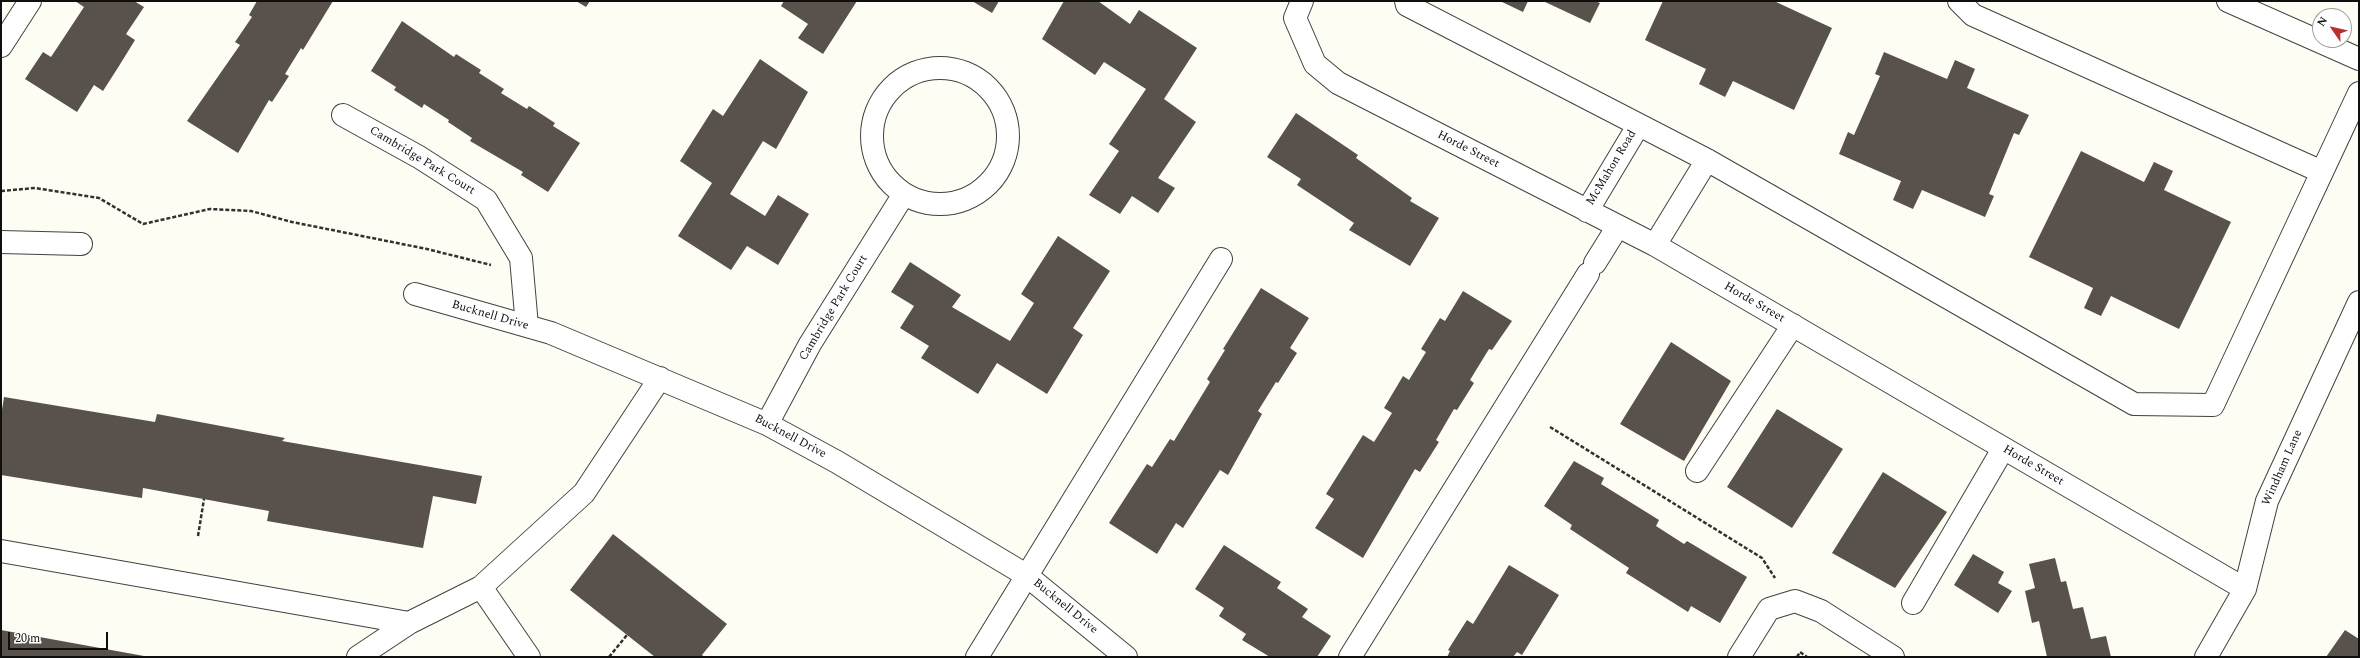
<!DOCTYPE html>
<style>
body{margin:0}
#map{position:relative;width:2360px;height:658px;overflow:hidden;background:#fefdf3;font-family:Spectral,serif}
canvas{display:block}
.frame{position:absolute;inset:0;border:2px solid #0f0f0f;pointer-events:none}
.north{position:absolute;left:2312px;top:8px;width:40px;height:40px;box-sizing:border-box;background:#fff;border:1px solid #9f9f9f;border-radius:50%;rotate:304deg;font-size:11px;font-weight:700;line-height:16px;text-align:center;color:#0f0f0f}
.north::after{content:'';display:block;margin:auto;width:14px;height:18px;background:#b8312f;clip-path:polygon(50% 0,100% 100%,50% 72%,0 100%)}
.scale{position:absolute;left:8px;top:632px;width:100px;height:18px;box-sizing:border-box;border:2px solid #0f0f0f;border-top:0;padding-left:5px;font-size:12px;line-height:14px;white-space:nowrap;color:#0f0f0f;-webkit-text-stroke:3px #fff;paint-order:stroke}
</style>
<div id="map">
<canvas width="2360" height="658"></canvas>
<div class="frame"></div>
<div class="north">N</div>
<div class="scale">20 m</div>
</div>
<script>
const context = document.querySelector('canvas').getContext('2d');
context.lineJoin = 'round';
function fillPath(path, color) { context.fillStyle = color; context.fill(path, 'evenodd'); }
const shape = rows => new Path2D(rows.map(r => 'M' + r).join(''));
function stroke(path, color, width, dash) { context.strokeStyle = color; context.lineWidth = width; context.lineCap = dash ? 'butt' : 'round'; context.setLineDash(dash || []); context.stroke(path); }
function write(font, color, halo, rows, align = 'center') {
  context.font = font + ' Spectral,serif'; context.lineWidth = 4; context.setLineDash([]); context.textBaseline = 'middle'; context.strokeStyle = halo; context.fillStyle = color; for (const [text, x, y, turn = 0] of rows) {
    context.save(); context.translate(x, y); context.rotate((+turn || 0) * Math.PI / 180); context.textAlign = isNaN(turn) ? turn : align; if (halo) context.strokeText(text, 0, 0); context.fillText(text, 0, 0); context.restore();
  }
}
fillPath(shape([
 [75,1,134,1,144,7,126,34,135,40,119,66,103,91,94,85,77,112,25,79,43,52,51,57,84,7],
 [257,1,333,1,303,50,301,48,285,74,289,76,272,102,269,100,238,153,187,121,240,45,235,42,252,17,249,15],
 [576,1,590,1,586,7],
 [784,1,857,1,823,54,798,38,808,24,781,6],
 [972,1,999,1,992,13],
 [1064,1,1098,1,1130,24,1139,10,1197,48,1164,99,1196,122,1158,178,1175,188,1158,213,1132,196,1120,214,1089,195,1119,151,1109,144,1146,89,1104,62,1095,75,1042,39],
 [1500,1,1528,1,1523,12],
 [1543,1,1595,1,1600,3,1590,23],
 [1663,1,1774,1,1832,28,1794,110,1733,81,1725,97,1699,84,1706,69,1645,40],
 [402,21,454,57,456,54,481,70,479,73,504,89,501,93,527,109,529,106,555,123,553,126,580,143,548,192,521,175,523,172,470,141,472,138,448,122,449,120,424,104,422,108,394,90,396,87,371,71],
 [1884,52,1947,79,1955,60,1975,69,1967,88,2029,115,2019,135,2014,133,1989,194,1994,196,1985,217,1922,190,1913,209,1893,200,1901,181,1839,154,1848,132,1854,135,1880,76,1875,74],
 [760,59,808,92,776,149,763,141,730,194,765,216,778,195,809,214,778,265,747,246,731,270,678,236,712,183,680,161,713,109,723,116],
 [1296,113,1358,155,1356,158,1412,198,1410,201,1439,218,1410,266,1349,230,1354,223,1297,185,1301,179,1267,157],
 [2081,151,2144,182,2154,162,2173,171,2164,190,2231,222,2179,329,2111,296,2101,316,2084,308,2093,288,2029,257],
 [1058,236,1110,271,1073,328,1083,335,1047,394,997,363,978,394,921,358,929,346,900,328,914,306,891,292,910,262,961,295,952,307,1010,341,1034,303,1021,294],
 [1261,288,1309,318,1290,348,1297,353,1278,383,1276,382,1258,411,1262,414,1228,475,1220,470,1183,528,1176,523,1157,554,1109,523,1147,464,1152,467,1170,439,1174,441,1210,382,1207,379,1225,350,1223,349],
 [1463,291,1512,321,1492,350,1489,349,1470,380,1474,383,1457,410,1454,409,1436,440,1439,442,1420,472,1415,469,1363,558,1315,528,1334,499,1326,494,1363,435,1374,442,1392,413,1384,408,1403,376,1409,380,1426,352,1421,349,1440,318,1445,321],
 [1671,342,1731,381,1684,461,1620,424],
 [4,397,155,422,157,414,285,438,282,441,482,476,476,504,433,496,423,548,267,521,269,511,143,488,142,498,1,475,1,416],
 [1777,409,1843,449,1792,528,1727,487],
 [1574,461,1604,478,1601,484,1659,520,1656,526,1684,544,1687,541,1747,577,1720,623,1691,606,1688,612,1626,573,1629,568,1570,529,1572,525,1544,506],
 [1883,472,1947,512,1895,588,1832,553],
 [613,534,727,624,702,655,705,657,655,657,570,590],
 [1224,545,1281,582,1277,588,1308,609,1302,617,1331,636,1317,657,1270,657,1242,640,1246,634,1219,616,1224,608,1195,589],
 [1973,554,2004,572,1998,583,2012,591,1998,613,1954,585],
 [2055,558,2061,582,2066,581,2073,609,2083,607,2091,639,2106,636,2111,657,2047,657,2039,621,2032,623,2025,591,2035,588,2029,564],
 [1509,565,1559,595,1522,655,1517,652,1513,657,1447,657,1450,651,1448,650,1467,620,1473,624],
 [1,630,144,656,144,657,1,657],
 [2345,630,2359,639,2359,657,2326,657]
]), '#58514c');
const minor = shape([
 [1302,1,1295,18,1315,64,1338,83,1655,245,2245,589],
 [1406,1,1407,5,1707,160,2134,404,2213,405,2359,93],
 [1959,1,1973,15,2322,172],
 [2228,1,2359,59],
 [1,46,30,1],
 '872 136a68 68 0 1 1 136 0a68 68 0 1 1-136 0Z',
 [343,115,419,157,486,200,521,258,527,326],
 [1587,211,1638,126],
 [1,242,81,244],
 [1655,245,1707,160],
 [1595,263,1618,226],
 [415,294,551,333,767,424,837,462,1026,575,1126,657],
 [767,424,810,344,904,194],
 [1697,471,1793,325],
 [1,551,409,623],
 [481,587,529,657],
 [1913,603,2003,449],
 [358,657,409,623,481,587,584,493,660,378],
 [977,657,1221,259],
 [1350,657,1588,274],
 [1739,657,1769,609,1795,601,1821,611,1893,657],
 [2206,657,2245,589,2267,501,2359,302]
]);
stroke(minor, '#424242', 24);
stroke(shape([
 [1,191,35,188,99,198,143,224,210,209,251,211,292,222,427,249,491,265],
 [1550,427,1762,558,1775,578],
 [198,536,204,499],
 [609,657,627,635],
 [1797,657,1800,652,1807,657]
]), '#313131', 2.5, [4, 2]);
stroke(minor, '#fff', 22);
write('12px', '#0f0f0f', '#fff', [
 ["Horde Street",1468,150,27],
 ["Cambridge Park Court",422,161,31],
 ["McMahon Road",1612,168,-59],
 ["Horde Street",1754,303,30],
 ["Cambridge Park Court",834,308,-59],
 ["Bucknell Drive",490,316,16],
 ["Bucknell Drive",790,437,28],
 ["Horde Street",2033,466,30],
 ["Windham Lane",2283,468,-66],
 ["Bucknell Drive",1065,607,39]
]);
</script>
